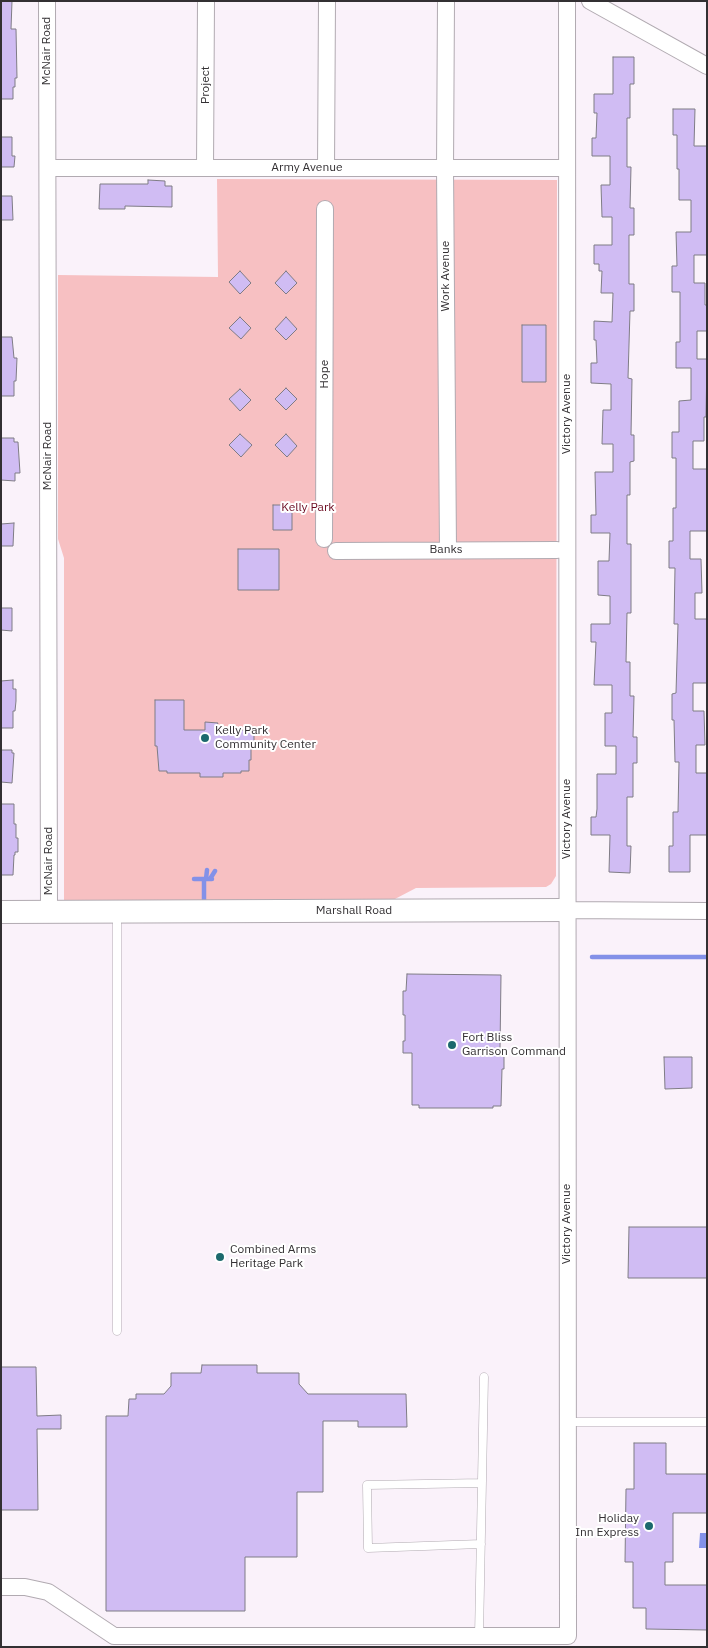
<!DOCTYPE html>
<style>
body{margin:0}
#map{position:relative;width:708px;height:1648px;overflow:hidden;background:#faf2fa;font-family:"IBM Plex Sans",sans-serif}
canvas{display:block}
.frame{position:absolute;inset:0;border:2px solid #333033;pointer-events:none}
</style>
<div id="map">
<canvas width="708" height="1648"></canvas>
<div class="frame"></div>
</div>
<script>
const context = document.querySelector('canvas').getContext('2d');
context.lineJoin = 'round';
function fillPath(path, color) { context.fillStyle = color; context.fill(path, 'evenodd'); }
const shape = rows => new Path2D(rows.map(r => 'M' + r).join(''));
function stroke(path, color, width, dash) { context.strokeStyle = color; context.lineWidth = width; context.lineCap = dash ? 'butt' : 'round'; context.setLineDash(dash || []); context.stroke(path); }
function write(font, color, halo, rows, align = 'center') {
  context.font = font + ' "IBM Plex Sans",sans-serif'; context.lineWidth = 4; context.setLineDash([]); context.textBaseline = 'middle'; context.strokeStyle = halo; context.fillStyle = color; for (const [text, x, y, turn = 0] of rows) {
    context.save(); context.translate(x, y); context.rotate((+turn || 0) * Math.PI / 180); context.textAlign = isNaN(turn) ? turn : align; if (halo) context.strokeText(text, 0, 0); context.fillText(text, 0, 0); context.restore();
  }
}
fillPath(shape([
 [217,179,557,180,556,876,551,884,546,887,416,888,372,911,64,911,64,558,58,539,58,275,218,277]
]), '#f7c0c2');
fillPath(shape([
 [700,1533,707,1533,707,1548,699,1548]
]), '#8391e8');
stroke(shape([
 [194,879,212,879],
 [206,879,207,870],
 [210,879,215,871],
 [204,904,204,879],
 [592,957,707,957]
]), '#8391e8', 4.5);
const building = shape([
 [1,1,12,1,11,29,16,29,17,78,15,78,15,87,13,87,13,99,1,99,1,1],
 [613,57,634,57,634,84,630,84,630,118,627,118,627,167,631,167,630,208,634,208,634,235,629,235,629,284,634,284,634,311,630,311,628,378,632,379,631,435,634,435,634,461,630,462,630,495,627,495,627,544,631,544,631,613,627,613,626,662,630,662,630,696,634,696,633,737,637,737,637,763,633,763,633,797,627,797,627,846,631,846,630,873,609,872,610,835,591,835,591,817,596,817,597,809,597,774,616,774,616,746,605,746,605,713,612,713,612,685,594,685,596,642,591,642,591,624,610,624,610,596,598,595,598,561,609,561,610,533,591,533,591,515,596,515,595,472,613,472,613,444,602,444,603,410,611,410,611,384,591,383,591,363,597,363,596,340,594,340,594,321,612,322,613,293,601,293,602,271,599,271,599,264,594,264,594,245,612,245,612,217,602,217,601,185,610,185,610,156,592,156,592,138,596,138,597,113,594,113,594,94,613,94,613,57],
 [673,109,695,109,694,146,707,146,707,255,694,255,694,283,705,283,705,305,707,305,707,331,697,331,697,359,707,359,706,417,704,417,704,441,693,441,693,469,707,469,707,531,690,531,690,559,701,559,702,593,695,593,695,619,707,619,707,683,693,683,693,711,704,711,705,745,696,745,696,773,707,773,707,835,690,835,690,872,669,872,669,846,673,846,673,812,678,812,679,762,675,762,674,720,672,720,672,694,676,693,678,624,674,624,675,568,669,568,669,541,673,541,673,508,676,508,676,458,672,458,672,432,679,432,679,401,691,400,691,368,676,368,676,342,680,342,680,292,672,292,672,266,677,266,676,232,691,232,691,200,679,200,679,169,677,169,677,135,673,135,673,109],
 [1,137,12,137,12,156,15,156,14,167,1,167,1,137],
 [148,180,165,181,165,186,172,186,172,207,125,206,125,209,99,209,100,184,148,184,148,180],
 [1,196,12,196,13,220,1,220,1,196],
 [240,271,251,283,240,294,229,282,240,271],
 [286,271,297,283,286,294,275,283,286,271],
 [240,317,251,328,241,339,229,328,240,317],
 [286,317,297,329,286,340,275,329,286,317],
 [522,325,546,325,546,382,522,382,522,325],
 [1,337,12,337,14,358,17,358,16,381,14,381,14,396,1,396,1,337],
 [286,388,297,399,286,410,275,399,286,388],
 [240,389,251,400,240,411,229,399,240,389],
 [240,434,252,445,241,457,229,445,240,434],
 [286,434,297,446,287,457,275,445,286,434],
 [1,438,14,438,14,442,18,442,20,473,15,473,15,481,1,480,1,438],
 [273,505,292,505,292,530,273,530,273,505],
 [14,523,13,546,1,546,1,524,14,523],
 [238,549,279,549,279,590,238,590,238,549],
 [1,608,12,608,12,631,1,630,1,608],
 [13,680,13,689,16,689,16,701,15,711,13,711,13,728,1,728,1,681,13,680],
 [155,700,184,700,184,730,205,730,205,722,218,723,215,730,254,730,254,747,251,747,251,760,249,760,249,771,241,771,241,773,223,773,223,777,200,777,200,773,167,773,167,771,159,771,157,746,155,746,155,700],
 [1,750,12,750,12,753,14,753,12,783,1,782,1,750],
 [1,804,14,804,14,824,16,824,16,838,18,838,18,852,15,852,15,855,14,855,13,875,1,875,1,804],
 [407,974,501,975,500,1049,504,1049,504,1069,502,1069,501,1106,493,1106,493,1108,419,1108,419,1105,412,1105,412,1053,403,1053,403,1041,405,1041,405,1015,403,1015,403,991,406,991,407,974],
 [664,1057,692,1057,692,1088,665,1089,664,1057],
 [629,1227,707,1227,707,1278,628,1278,629,1227],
 [202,1365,257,1365,257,1373,299,1373,299,1384,308,1394,406,1394,407,1427,358,1427,358,1421,323,1421,323,1492,297,1492,297,1557,245,1557,245,1611,106,1611,106,1416,128,1416,129,1399,136,1399,136,1394,164,1394,171,1386,171,1373,201,1373,202,1365],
 [1,1367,36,1367,37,1416,61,1415,61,1429,37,1429,38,1510,1,1510,1,1367],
 [634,1443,666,1443,666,1474,707,1474,707,1513,673,1513,673,1562,665,1562,665,1585,707,1585,707,1630,646,1629,646,1608,633,1608,633,1562,625,1562,626,1489,634,1489,634,1443]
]);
fillPath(building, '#d0bcf3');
stroke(building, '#7f7c85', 1);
const lane = shape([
 [117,913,117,1331],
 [568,1422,707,1422],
 [481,1544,368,1548,367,1485,482,1483],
 [479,1636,484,1377]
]);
const street = shape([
 [47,1,49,911],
 [446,1,445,168,448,550],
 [590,1,707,66],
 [48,168,567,168],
 [205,168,206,1],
 [326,168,327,1],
 [324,539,325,209],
 [336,551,557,550],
 [566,910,707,911],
 [1,1587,25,1587,48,1592,114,1636,568,1636,567,1]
]);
const secondary = shape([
 [1,912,566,910]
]);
stroke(lane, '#b1aab1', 9);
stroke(street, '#b1aab1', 18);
stroke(secondary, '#b1aab1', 24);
stroke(lane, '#fff', 8);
stroke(street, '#fff', 16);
stroke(secondary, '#fff', 22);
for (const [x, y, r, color] of [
 [205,738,5,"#1c696d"],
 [452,1045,5,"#1c696d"],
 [220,1257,5,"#1c696d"],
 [649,1526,5,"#1c696d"]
]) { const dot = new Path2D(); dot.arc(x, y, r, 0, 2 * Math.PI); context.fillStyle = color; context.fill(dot); stroke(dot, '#fff', 2); }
write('12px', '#333033', '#fff', [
 ["McNair Road",47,51,-90],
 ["Project",206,85,-90],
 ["Army Avenue",307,168],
 ["Work Avenue",446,276,-90],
 ["Hope",325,374,-90],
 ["Victory Avenue",567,414,-90],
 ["McNair Road",48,456,-90],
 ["Banks",446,550],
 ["Victory Avenue",567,819,-90],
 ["McNair Road",49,861,-90],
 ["Marshall Road",354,911],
 ["Victory Avenue",567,1224,-90]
]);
write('12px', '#6b0a20', '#fff', [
 ["Kelly Park",308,508]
]);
write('12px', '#333033', '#fff', [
 ["Kelly Park",215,731],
 ["Community Center",215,745],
 ["Fort Bliss",462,1038],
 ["Garrison Command",462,1052],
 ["Combined Arms",230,1250],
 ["Heritage Park",230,1264],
 ["Holiday",639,1519,"right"],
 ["Inn Express",639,1533,"right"]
], 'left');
</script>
